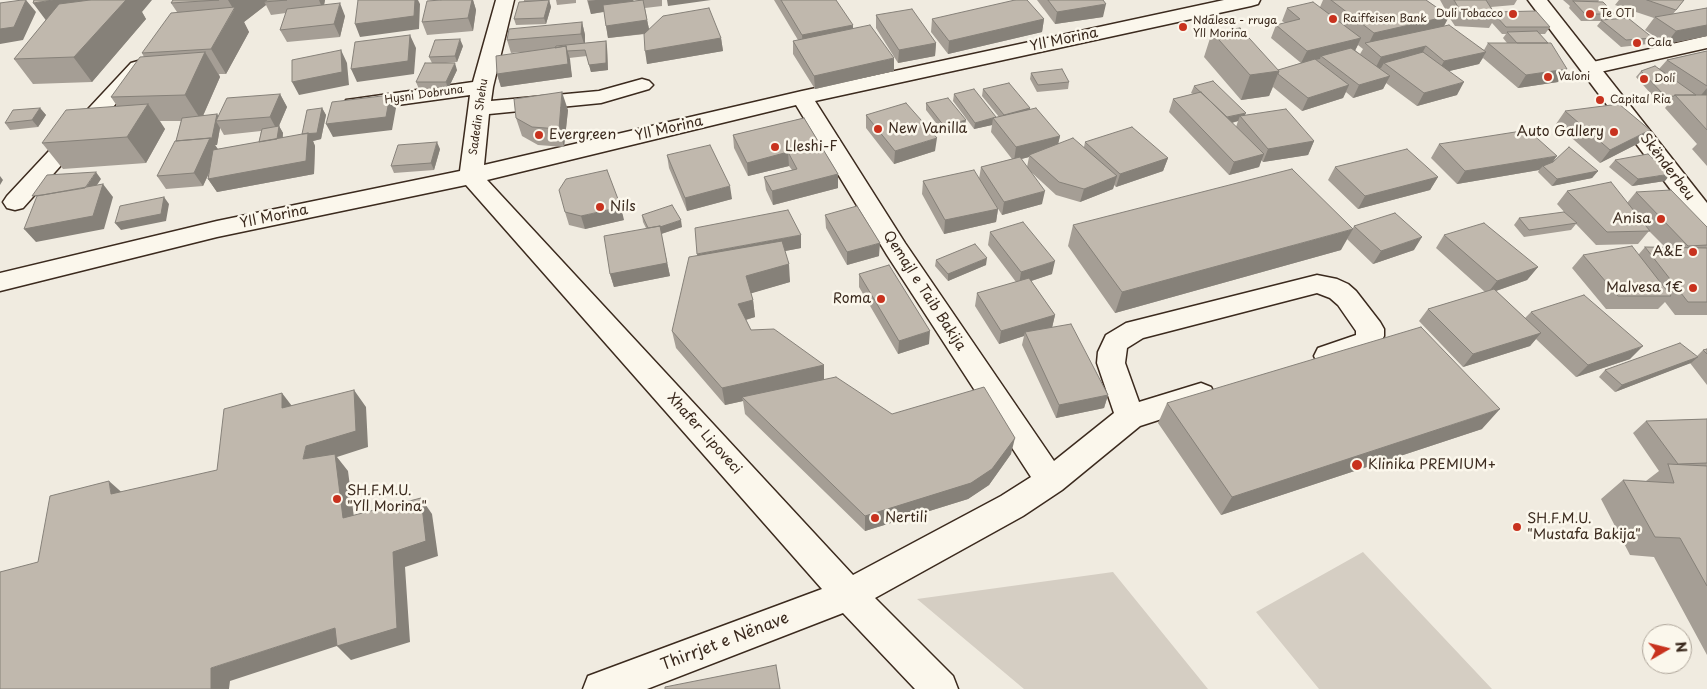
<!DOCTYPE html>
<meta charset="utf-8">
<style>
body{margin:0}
#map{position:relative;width:1707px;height:689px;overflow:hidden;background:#f0ebe0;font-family:"Playpen Sans",sans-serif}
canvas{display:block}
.north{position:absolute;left:1642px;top:624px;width:50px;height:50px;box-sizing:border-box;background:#fbf7ec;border:1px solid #aea59a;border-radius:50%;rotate:82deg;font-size:14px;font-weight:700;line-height:20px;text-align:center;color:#3b2a1e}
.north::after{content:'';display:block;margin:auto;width:18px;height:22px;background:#c8321e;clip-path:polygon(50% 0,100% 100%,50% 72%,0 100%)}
</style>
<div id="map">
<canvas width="1707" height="689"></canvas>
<div class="north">N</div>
</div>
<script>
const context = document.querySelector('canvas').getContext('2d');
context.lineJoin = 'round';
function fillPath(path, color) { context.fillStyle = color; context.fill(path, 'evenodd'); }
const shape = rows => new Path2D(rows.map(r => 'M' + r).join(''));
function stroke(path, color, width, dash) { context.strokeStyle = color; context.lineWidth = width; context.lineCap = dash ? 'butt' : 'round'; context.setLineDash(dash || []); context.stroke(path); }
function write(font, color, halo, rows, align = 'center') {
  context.font = font + ' "Playpen Sans",sans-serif'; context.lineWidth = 5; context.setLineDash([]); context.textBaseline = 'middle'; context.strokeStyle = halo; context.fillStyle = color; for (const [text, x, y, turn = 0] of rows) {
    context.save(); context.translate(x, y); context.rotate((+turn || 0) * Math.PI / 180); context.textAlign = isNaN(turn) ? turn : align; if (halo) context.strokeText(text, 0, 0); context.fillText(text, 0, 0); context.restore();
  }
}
fillPath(shape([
 [1363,552,1492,689,1319,689,1256,612],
 [1113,572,1208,689,1024,689,917,599]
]), '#d5cec3');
const minor = shape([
 [496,0,514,0,493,87,491,101,599,91,642,79,649,81,653,85,649,89,601,103,489,114,484,165,802,91,1224,0,1260,0,1258,4,1251,6,815,101,905,243,1054,461,1114,413,1097,363,1098,352,1106,335,1126,323,1317,275,1337,279,1348,284,1356,291,1380,322,1384,329,1384,336,1377,349,1328,367,1318,364,1314,356,1318,348,1356,335,1356,331,1338,305,1330,298,1317,293,1143,338,1127,348,1125,363,1139,402,1201,383,1211,387,1215,395,1211,403,1140,426,1062,490,1023,516,875,598,953,676,958,689,915,689,843,613,647,689,583,689,588,676,822,589,466,185,217,237,0,291,0,273,217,221,460,171,470,95,354,111,346,110,343,105,346,100,354,99,473,82,496,0],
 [796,105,887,255,1031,477,1001,496,853,575,487,180,796,105],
 [1707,36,1707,48,1591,74,1584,72,1581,68,1584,64,1707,36],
 [138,61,145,63,148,67,145,71,23,208,15,210,7,208,3,202,7,196,131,63,138,61]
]);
const major = shape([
 [1528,0,1547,0,1707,203,1707,228,1698,226,1528,0]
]);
stroke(minor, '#3b2a1e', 3);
stroke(major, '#3b2a1e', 3);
fillPath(minor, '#fbf7ec');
fillPath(major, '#fbf7ec');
fillPath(shape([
 [173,0,325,0,324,5,345,16,340,37,287,42,280,30,286,13,271,15,266,5,244,22,249,32,226,74,219,74,220,77,203,116,217,114,218,116,280,94,287,107,279,126,283,133,283,138,302,134,322,108,326,115,321,139,313,141,315,146,314,174,217,192,208,179,210,171,203,186,166,189,157,176,176,141,181,121,160,121,165,129,146,163,63,169,42,143,117,106,111,97,144,57,142,53,177,12,171,3],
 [220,128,224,135,261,131,259,142,218,149,215,145,217,145],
 [441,0,474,0,473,0,476,10,473,31,427,35,422,22],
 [524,0,549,0,551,7,546,24,516,25,514,19,524,1],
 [556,0,576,0,576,3,557,5],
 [587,0,633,0,634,1,639,0,662,0,662,6,645,8,649,30,721,38,723,51,647,64,645,34,608,38,604,12,591,14],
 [774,0,836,0,853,28,894,71,815,89,793,54,793,41,798,40],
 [1037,0,1103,0,1103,17,1055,24],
 [1323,0,1426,0,1449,16,1440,0,1517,0,1514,5,1491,7,1494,12,1550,27,1545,34,1539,34,1558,82,1518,88,1483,58,1479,64,1449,71,1457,95,1417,106,1386,83,1383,89,1353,98,1346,92,1343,98,1302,111,1273,87,1269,96,1241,100,1204,57,1212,32,1278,70,1301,63,1271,38,1276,25,1285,23,1282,21,1287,8,1320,7],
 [1449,17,1455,26,1489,28,1492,23,1502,34,1506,34,1503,38,1507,43,1488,43,1484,50,1444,26],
 [1358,45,1363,49,1360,54,1355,50],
 [1563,0,1599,0,1598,2,1615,14,1611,19,1653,38,1648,44,1621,47,1597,26,1601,21,1581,21,1569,8,1570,6],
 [1619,0,1684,0,1673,14,1707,8,1707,36,1666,44,1645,30,1654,18,1615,5],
 [142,12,146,19,92,82,33,84,14,59,46,20],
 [876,15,936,43,935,56,898,63,876,28],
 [932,19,1044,19,1042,32,948,54,931,32],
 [582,22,585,35,585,43,606,41,607,47,608,70,591,72,587,56,569,58,572,77,501,87,497,74,521,52,511,53,507,40],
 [463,46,457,62,446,63,457,70,448,89,419,89,416,82,432,63,429,57],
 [1707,51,1707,166,1692,149,1697,144,1665,108,1669,103,1660,104,1636,77,1641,71,1659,69,1667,60],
 [1031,73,1069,82,1068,89,1037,92,1030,79],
 [1194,86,1245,115,1314,141,1308,155,1263,162,1261,160,1259,167,1229,175,1169,112,1173,99,1193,94,1191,93],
 [1238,121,1236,127,1232,123],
 [983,89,1030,108,1030,109,1060,136,1058,143,1084,147,1085,142,1168,158,1163,171,1116,187,1114,185,1113,189,1080,202,1056,195,1030,171,1042,204,1002,215,992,199,998,209,996,222,944,234,922,194,923,181,979,179,981,167,1012,159,991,132,992,125,974,129,953,101,954,94,996,118,999,117,982,96],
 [1029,157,1027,167,1021,159],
 [926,103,965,126,943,132,926,110],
 [40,108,46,115,38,127,10,130,5,123],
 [568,110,564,147,538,145,522,136,516,118],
 [1565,111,1639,143,1600,163,1556,124],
 [866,115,935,151,894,164,866,128],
 [804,118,838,174,838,188,773,205,766,190,764,177,792,170,789,166,748,176,734,148,733,135],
 [1439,144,1553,162,1598,171,1592,178,1552,186,1538,172,1539,170,1457,184,1431,158],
 [440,149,434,170,394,173,391,166],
 [667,155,732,199,687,211,669,168],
 [1615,160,1665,181,1632,186,1609,167],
 [1335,167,1438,177,1430,190,1358,209,1328,180],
 [1567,191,1627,203,1636,192,1707,227,1707,315,1675,315,1665,302,1658,309,1606,309,1572,268,1583,255,1639,254,1645,247,1665,247,1649,231,1638,244,1596,245,1576,224,1571,230,1524,237,1514,225,1519,218,1567,215,1557,204],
 [565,212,624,220,585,229,569,225],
 [642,215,682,227,661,234,670,276,614,287,610,274,646,228,643,222],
 [825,215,879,256,847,265,826,228],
 [1073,225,1341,250,1115,313,1068,246],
 [1354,226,1414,250,1373,264,1347,239],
 [990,232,1052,274,1031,281,1055,315,1052,327,1108,395,1104,408,1056,418,1022,345,1024,336,999,344,975,306,977,293,1016,282,988,245],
 [801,235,801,248,785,251,790,282,751,293,753,300,755,317,746,320,751,330,824,365,824,380,892,414,1011,454,989,485,968,499,865,531,745,414,743,401,725,405,676,348,672,331,698,256],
 [1444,235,1538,267,1527,280,1496,291,1525,318,1531,312,1630,359,1576,377,1536,339,1530,346,1463,367,1419,321,1428,309,1485,292,1436,248],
 [936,260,986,265,948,281,935,266],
 [859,274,929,344,898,354,859,287],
 [1707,349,1707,385,1690,363,1615,392,1599,377,1605,370,1697,356,1703,350],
 [1167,403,1482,429,1221,515,1158,423],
 [1707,419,1707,655,1654,557,1630,555,1601,499,1623,480,1646,481,1659,471,1633,433,1646,421]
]), '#a59e95');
fillPath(shape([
 [26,0,36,12,23,40,0,44,0,29],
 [53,0,152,0,142,12,146,19,92,82,33,3],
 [228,0,272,0,264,2,266,5,244,22,249,32,226,74,211,49,234,10],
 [319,0,325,0,323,10],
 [415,0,418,0,420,4,419,29,360,37,355,24],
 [451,0,474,0,473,0,476,10,473,31,468,18],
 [549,0,551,7,546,24,544,18],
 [596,0,633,0,635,6,591,14,588,1],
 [667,0,711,0,668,6],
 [340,3,345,16,340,37,334,24],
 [1106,4,1103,17,1055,24,1057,12],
 [1449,16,1440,34,1368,45,1374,33],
 [1044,19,1042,32,948,54,949,41],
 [647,20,650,33,608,38,606,26],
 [582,22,585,35,585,47,581,34],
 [853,25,853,38,803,48,802,35],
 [1707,25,1707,36,1666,44,1676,31],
 [410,35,416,48,414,74,357,82,351,69],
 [721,38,723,51,647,64,645,51],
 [1361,38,1355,51,1321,56,1320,59,1301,63,1307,51],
 [460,39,463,46,457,62,455,56],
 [606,41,607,47,608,70,591,72,589,65],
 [936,43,935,56,898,63,899,50],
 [566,46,570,59,572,77,501,87,497,74],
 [1426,46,1419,59,1384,63,1381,68,1375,69,1381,57],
 [341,50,347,63,349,85,299,95,292,82],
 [205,52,220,77,201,120,185,95],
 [1486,52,1479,64,1437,74,1444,61],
 [894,58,894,71,815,89,814,76],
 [455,63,457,70,448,89,446,82],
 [1567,69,1558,82,1518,88,1526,75],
 [1279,71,1269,96,1241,100,1250,75],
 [1390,76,1383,89,1353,98,1359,85],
 [1464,82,1457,95,1417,106,1424,93],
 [1349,85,1343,98,1302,111,1308,98],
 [1707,88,1707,98,1697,100],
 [562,92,568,110,564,147,559,129],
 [280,94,287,107,277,130,270,117],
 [390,95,396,108,392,130,333,137,326,124],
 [148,104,165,129,146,163,127,137],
 [40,108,46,115,38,127,32,120],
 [322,108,326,115,321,139,313,141,315,146,314,174,217,192,208,179,308,134],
 [1030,108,1029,115,1003,122,1004,115],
 [1246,113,1243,119,1240,116,1238,121,1223,125,1225,118],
 [217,114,221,121,216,121,220,128,217,145,215,145,219,151,203,186,194,173],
 [993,118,992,125,974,129,975,123],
 [966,120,965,126,943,132,944,126],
 [279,126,283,133,281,147,263,150],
 [1650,130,1639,143,1600,163,1610,150],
 [1060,136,1057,149,1029,155,1029,157,1014,161,1016,147],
 [937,138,935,151,894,164,895,151],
 [1314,141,1308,155,1263,162,1268,149],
 [437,142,440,149,434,170,431,163],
 [788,152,789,166,748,176,747,163],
 [1264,154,1259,167,1229,175,1234,162],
 [1557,156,1548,169,1543,166,1539,170,1457,184,1465,171],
 [1168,158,1163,171,1116,187,1120,174],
 [1598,171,1592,178,1552,186,1557,179],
 [96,172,101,179,87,200,82,193],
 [838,174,838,188,773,205,772,191],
 [1671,174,1665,181,1632,186,1638,179],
 [0,176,3,180,0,185],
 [1117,176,1113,189,1080,202,1084,189],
 [1438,177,1430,190,1358,209,1365,196],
 [103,184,113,197,104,229,36,242,24,229],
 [730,186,732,199,687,211,685,198],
 [1045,191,1042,204,1002,215,1004,202],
 [164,197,169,204,166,221,121,230,115,223],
 [621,207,624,220,585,229,581,216],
 [998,209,996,222,944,234,945,220],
 [681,220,682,227,661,234,670,276,614,287,610,274,650,230],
 [1353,229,1341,250,1115,313,1122,292],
 [801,235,801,248,700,267,697,254],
 [1422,237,1414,250,1373,264,1381,251],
 [880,243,879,256,847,265,847,252],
 [987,258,986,265,948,281,948,274],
 [1055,261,1052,274,1019,285,1021,272],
 [789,264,790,282,749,294,746,276],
 [1538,267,1527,280,1487,294,1497,281],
 [753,300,755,317,741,321,738,304],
 [1055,315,1052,328,1025,332,1024,336,999,344,1001,331],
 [930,331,929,344,898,354,899,341],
 [1541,333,1530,346,1463,367,1473,354],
 [1643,346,1630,359,1576,377,1588,365],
 [1698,357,1691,363,1615,392,1622,385],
 [824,365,824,382,742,397,743,401,725,405,722,388],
 [354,390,366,407,368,447,337,457,348,471,356,533,343,518,303,459,306,446],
 [282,393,295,410,282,408],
 [1108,395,1104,408,1056,418,1059,405],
 [1500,409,1482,429,1221,515,1232,497],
 [1015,438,1011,454,989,485,968,499,865,531,865,516],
 [109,481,127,497,111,494],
 [421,498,432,514,438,556,405,567,410,642,351,660,337,646,393,552],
 [335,628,349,642,230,681,229,689,211,689,211,668]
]), '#868179');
const building = shape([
 [22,0,26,0,14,27,0,29,0,3,22,0],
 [34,0,53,0,33,3,34,0],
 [90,0,126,0,74,57,14,59,59,4,90,0],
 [173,0,219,0,171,3,173,0],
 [267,0,287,0,264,2,267,0],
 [358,0,415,0,414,16,355,24,358,0],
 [441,0,472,0,468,18,422,22,427,1,441,0],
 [549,0,544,18,514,19,519,2,549,0],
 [643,0,647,20,606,26,603,5,643,0],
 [781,0,836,0,853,25,802,35,781,0],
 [1015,0,1027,0,1044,19,949,41,932,19,1015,0],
 [1048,0,1103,0,1106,4,1057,12,1048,0],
 [1331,0,1426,0,1449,16,1374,33,1331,0],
 [1454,0,1486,0,1496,16,1462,14,1454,0],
 [1647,0,1684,0,1676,10,1647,0],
 [1573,1,1603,2,1615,14,1585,14,1573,1],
 [1313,2,1361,38,1307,51,1276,25,1300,19,1287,8,1313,2],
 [340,3,334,24,280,30,287,9,340,3],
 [235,7,211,49,142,53,171,13,235,7],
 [709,8,721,38,645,51,644,34,663,16,709,8],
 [1707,8,1707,25,1676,31,1655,17,1707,8],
 [912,9,936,43,899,50,876,15,912,9],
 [1536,11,1550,27,1506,27,1496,16,1494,12,1536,11],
 [1628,18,1653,38,1626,40,1601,20,1628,18],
 [582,22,581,34,507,40,509,29,582,22],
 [870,25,894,58,814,76,793,41,870,25],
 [1449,25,1486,52,1444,61,1426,46,1381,57,1365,43,1449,25],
 [1240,28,1279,71,1250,75,1212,32,1240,28],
 [1537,31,1548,43,1517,43,1507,32,1537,31],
 [410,35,408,61,351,69,355,42,410,35],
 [460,39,455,56,429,57,435,40,460,39],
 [606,41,606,63,589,65,585,50,567,51,566,46,555,48,556,46,606,41],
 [1488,43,1551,43,1567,69,1526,75,1488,43],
 [566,46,568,64,497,74,496,56,566,46],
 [1351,48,1390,76,1359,85,1321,56,1351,48],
 [341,50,342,72,292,82,292,60,341,50],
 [1707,51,1707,86,1667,60,1707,51],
 [205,52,185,95,111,97,140,57,205,52],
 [1423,52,1464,82,1424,93,1384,63,1423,52],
 [1315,59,1349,85,1308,98,1278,74,1279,71,1278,70,1315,59],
 [425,63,455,63,446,82,416,82,425,63],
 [1655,66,1696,95,1675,95,1674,96,1666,97,1641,71,1655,66],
 [1062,69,1069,82,1038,85,1031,73,1062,69],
 [1213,81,1246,113,1227,117,1194,86,1213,81],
 [1009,83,1030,108,1004,115,983,89,1009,83],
 [974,89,996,117,975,123,954,94,974,89],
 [562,92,559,129,532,127,516,118,514,99,562,92],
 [1201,92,1264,154,1234,162,1173,99,1201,92],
 [280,94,270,117,216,121,227,98,280,94],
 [390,95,386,117,326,124,332,102,390,95],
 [1675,95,1707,95,1707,130,1675,95],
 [948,98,966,120,944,126,926,103,948,98],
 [906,103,937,138,895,151,866,115,906,103],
 [148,104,127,137,42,143,66,110,148,104],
 [1619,104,1650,130,1610,150,1565,111,1619,104],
 [40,108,32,120,5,123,13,110,40,108],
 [322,108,317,133,302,134,307,110,322,108],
 [1036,108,1060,136,1016,147,993,118,1036,108],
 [1286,109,1314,141,1268,149,1240,116,1286,109],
 [217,114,212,138,176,141,182,118,217,114],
 [804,118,838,174,772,191,764,177,797,169,788,152,747,163,733,135,804,118],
 [279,126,277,139,259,142,262,129,279,126],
 [1132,127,1168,158,1120,174,1085,142,1132,127],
 [1528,130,1557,156,1465,171,1439,144,1528,130],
 [308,133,306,161,208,179,213,150,308,133],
 [210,138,194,173,157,176,175,141,210,138],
 [1073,138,1117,176,1084,189,1059,182,1029,155,1073,138],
 [437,142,431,163,391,166,398,145,437,142],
 [710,145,730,186,685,198,667,155,710,145],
 [1569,147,1598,171,1557,179,1543,166,1553,162,1569,147],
 [1407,149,1438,177,1365,196,1335,167,1407,149],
 [1648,154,1671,174,1638,179,1615,160,1648,154],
 [1020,157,1045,191,1004,202,981,167,1020,157],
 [1292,169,1353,229,1122,292,1073,225,1292,169],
 [607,170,621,207,581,216,565,212,559,190,566,179,607,170],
 [974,170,998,209,945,220,923,181,974,170],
 [96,172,85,188,42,195,32,196,47,175,96,172],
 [1611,182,1650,231,1607,232,1567,191,1611,182],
 [103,184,93,216,24,229,37,196,103,184],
 [1671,190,1707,227,1707,245,1688,246,1636,192,1671,190],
 [164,197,161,214,115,223,120,206,164,197],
 [672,205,681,220,660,227,660,226,648,228,642,215,672,205],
 [857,206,880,243,847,252,825,215,857,206],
 [788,210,801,235,697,254,695,228,788,210],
 [1564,212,1577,223,1529,230,1519,218,1564,212],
 [1395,213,1422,237,1381,251,1354,226,1395,213],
 [1023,222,1055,261,1021,272,990,232,1023,222],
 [1484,223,1538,267,1497,281,1444,235,1484,223],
 [660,226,667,263,610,274,604,236,660,226],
 [782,241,789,264,746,276,753,300,738,304,751,330,774,329,824,365,722,388,672,331,689,257,782,241],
 [975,244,987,258,948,274,936,260,975,244],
 [1632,246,1671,296,1618,296,1583,255,1632,246],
 [1645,247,1707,248,1707,302,1688,302,1645,247],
 [889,265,930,331,899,341,859,274,889,265],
 [1029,278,1055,315,1001,331,977,293,1029,278],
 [1494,289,1541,333,1473,354,1428,309,1494,289],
 [1584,295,1643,346,1588,365,1531,312,1584,295],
 [1071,324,1108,395,1059,405,1025,332,1071,324],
 [1421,327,1500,409,1232,497,1167,403,1421,327],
 [1680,343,1698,357,1622,385,1605,370,1680,343],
 [1707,349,1707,354,1703,350,1707,349],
 [836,377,892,414,984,387,1015,438,992,469,971,483,865,516,742,397,836,377],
 [354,390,356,431,306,446,303,459,335,454,343,518,421,498,426,541,393,552,397,628,337,646,335,628,211,668,211,689,0,689,0,572,38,562,50,496,109,481,111,494,217,470,224,409,282,393,282,408,354,390],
 [1707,419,1707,463,1678,464,1646,421,1707,419],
 [1668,464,1707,466,1707,586,1680,538,1655,537,1623,480,1674,483,1668,464],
 [776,665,780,689,665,689,665,687,776,665]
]);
fillPath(building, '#c0b8ad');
stroke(building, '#868179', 1);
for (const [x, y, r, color] of [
 [1513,14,5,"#c8321e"],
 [1590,14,5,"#c8321e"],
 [1333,19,5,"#c8321e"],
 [1183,27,5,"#c8321e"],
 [1637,43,5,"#c8321e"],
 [1548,77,5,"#c8321e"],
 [1644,79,5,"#c8321e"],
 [1600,100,5,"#c8321e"],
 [878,129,5,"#c8321e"],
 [1614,132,5,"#c8321e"],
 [539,135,5,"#c8321e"],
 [775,147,5,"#c8321e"],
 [600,207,5,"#c8321e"],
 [1661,219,5,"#c8321e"],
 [1693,252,5,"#c8321e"],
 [1693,288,5,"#c8321e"],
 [881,299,5,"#c8321e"],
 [1357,465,6,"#c8321e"],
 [337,499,5,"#c8321e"],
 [875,518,5,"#c8321e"],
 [1517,527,5,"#c8321e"]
]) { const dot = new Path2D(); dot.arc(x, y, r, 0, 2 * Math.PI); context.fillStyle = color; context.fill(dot); stroke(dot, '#fbf7ec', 2); }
write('11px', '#3b2a1e', '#fbf7ec', [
 ["Duli Tobacco",1503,14,"right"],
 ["Te OTI",1600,14],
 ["Raiffeisen Bank",1343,19],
 ["Ndalesa - rruga",1193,21],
 ["Yll Morina",1193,34],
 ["Cala",1647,43],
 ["Valoni",1558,77],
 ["Doli",1654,79],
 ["Capital Ria",1610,100]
], 'left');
write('11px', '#3b2a1e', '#fbf7ec', [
 ["Hysni Dobruna",424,95,-8],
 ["Sadedin Shehu",479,117,-82]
]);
write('14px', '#3b2a1e', '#fbf7ec', [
 ["Yll Morina",1064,40,-12],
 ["Yll Morina",669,129,-13],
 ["Skënderbeu",1667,167,53],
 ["Yll Morina",274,217,-12],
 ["Qemajl e Taib Bakija",924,291,57],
 ["Xhafer Lipoveci",704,434,48]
]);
write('14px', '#3b2a1e', '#fbf7ec', [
 ["New Vanilla",888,129],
 ["Auto Gallery",1604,132,"right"],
 ["Evergreen",549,135],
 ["Lleshi-F",785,147],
 ["Nils",610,207],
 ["Anisa",1651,219,"right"],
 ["A&E",1683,252,"right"],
 ["Malvesa 1€",1683,288,"right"],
 ["Roma",871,299,"right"],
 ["Klinika PREMIUM+",1368,465],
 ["SH.F.M.U.",347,491],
 ["\"Yll Morina\"",347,507],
 ["Nertili",885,518],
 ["SH.F.M.U.",1527,519],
 ["\"Mustafa Bakija\"",1527,535]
], 'left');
write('16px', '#3b2a1e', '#fbf7ec', [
 ["Thirrjet e Nënave",725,642,-21]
]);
</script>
